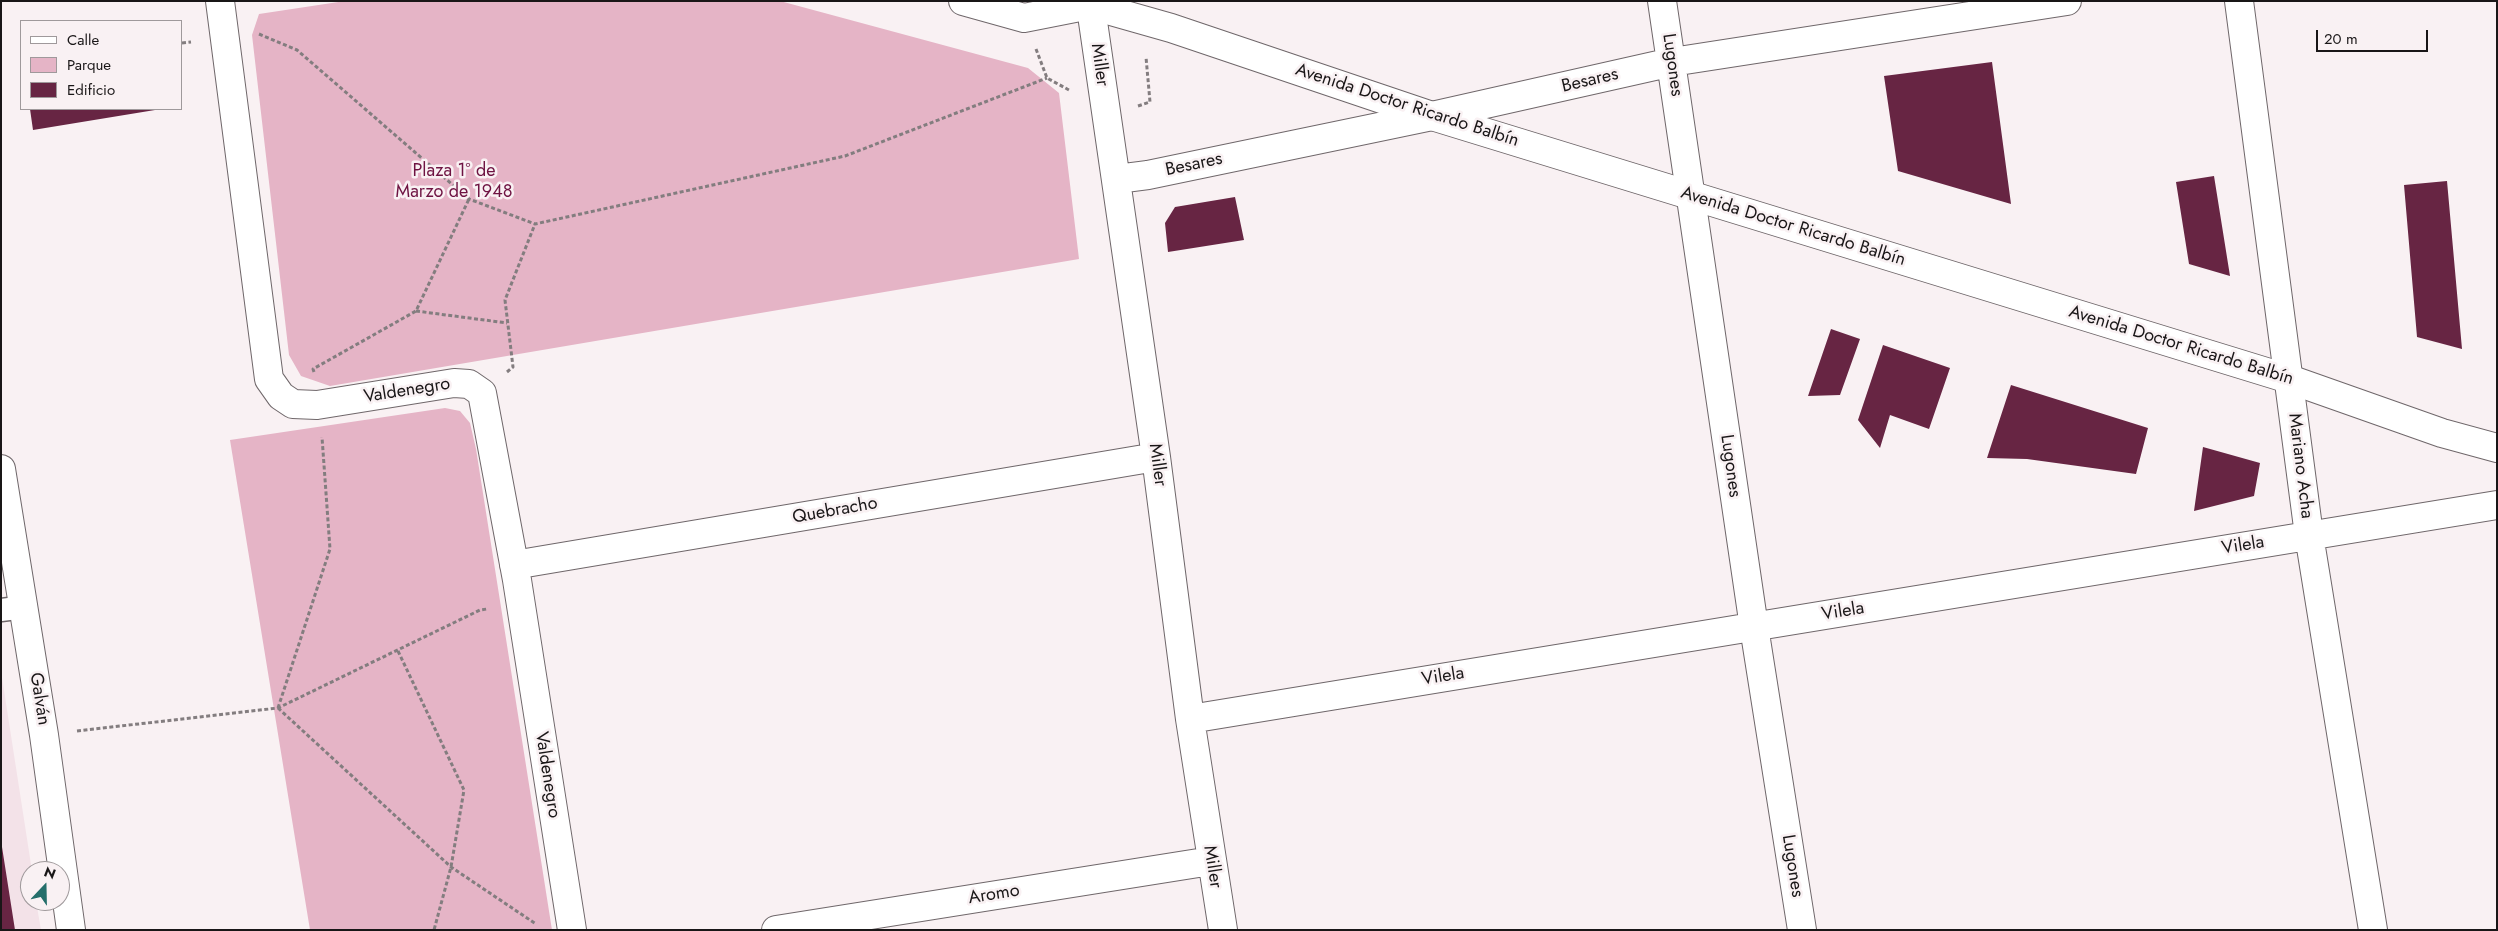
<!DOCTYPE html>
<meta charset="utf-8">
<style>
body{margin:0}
#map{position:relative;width:2498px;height:931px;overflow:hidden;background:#f9f1f3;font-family:Jost,sans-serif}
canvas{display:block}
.frame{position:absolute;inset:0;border:2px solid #191617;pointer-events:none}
.legend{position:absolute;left:20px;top:20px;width:162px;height:90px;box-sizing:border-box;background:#f9f1f3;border:1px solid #9f999b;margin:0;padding:6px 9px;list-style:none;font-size:15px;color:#191617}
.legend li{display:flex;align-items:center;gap:10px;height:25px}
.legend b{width:25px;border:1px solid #9f999b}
.north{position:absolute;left:20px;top:861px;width:50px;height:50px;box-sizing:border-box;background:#f9f1f3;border:1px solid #9f999b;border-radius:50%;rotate:21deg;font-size:14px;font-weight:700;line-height:20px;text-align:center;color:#191617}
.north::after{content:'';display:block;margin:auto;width:18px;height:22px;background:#256f6b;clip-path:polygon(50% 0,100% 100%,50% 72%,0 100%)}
.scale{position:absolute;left:2316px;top:30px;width:112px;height:22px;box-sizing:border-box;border:2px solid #191617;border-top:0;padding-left:6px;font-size:15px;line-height:18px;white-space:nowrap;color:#191617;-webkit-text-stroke:4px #f9f1f3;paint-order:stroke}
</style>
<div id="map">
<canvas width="2498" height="931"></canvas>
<div class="frame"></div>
<ul class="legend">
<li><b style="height:6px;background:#fff"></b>Calle</li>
<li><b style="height:14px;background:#e5b4c6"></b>Parque</li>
<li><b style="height:14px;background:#672543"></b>Edificio</li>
</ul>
<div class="north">N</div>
<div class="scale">20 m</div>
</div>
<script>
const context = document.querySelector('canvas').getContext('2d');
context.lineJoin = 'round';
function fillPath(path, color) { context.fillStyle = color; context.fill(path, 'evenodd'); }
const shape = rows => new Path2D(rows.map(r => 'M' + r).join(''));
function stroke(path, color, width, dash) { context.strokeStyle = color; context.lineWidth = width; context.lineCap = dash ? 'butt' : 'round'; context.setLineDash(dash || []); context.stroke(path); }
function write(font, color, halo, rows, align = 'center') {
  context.font = font + ' Jost,sans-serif'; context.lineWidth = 5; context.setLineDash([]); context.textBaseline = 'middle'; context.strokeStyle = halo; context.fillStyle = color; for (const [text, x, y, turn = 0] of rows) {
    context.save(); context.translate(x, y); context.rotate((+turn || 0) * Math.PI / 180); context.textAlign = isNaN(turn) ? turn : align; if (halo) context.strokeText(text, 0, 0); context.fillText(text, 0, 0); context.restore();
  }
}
fillPath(shape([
 [1,671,32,871,30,901,36,901,41,930,1,930]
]), '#f3e2e8');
fillPath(shape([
 [345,1,780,1,1028,68,1059,93,1079,259,330,386,301,376,289,355,252,35,259,14],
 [445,408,460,411,470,423,476,449,552,930,310,930,230,440]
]), '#e5b4c6');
fillPath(shape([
 [1992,62,2011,204,1898,171,1884,76],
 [30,109,155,109,155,110,33,130],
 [2214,176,2230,276,2189,264,2176,182],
 [2447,181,2462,349,2417,337,2404,185],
 [1235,197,1244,240,1168,252,1165,223,1175,207],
 [1831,329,1860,339,1840,395,1808,396],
 [1883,345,1950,368,1929,429,1890,415,1880,448,1858,420],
 [2011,385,2148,428,2136,474,2027,459,1987,458],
 [2203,447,2260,463,2254,496,2194,511],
 [1,847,2,847,15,930,1,930]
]), '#672543');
const service = shape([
 [1,610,25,607]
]);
const minor = shape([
 [220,1,269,379,281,396,293,404,317,405,454,383,469,384,482,393,517,580,572,930],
 [1090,1,1156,457,1190,719,1223,930],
 [1662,1,1754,627,1802,930],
 [2239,1,2309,535,2373,930],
 [1117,179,1148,175,1432,116,1672,62,2067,1],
 [514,565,1156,457],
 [1190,719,2497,505],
 [776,930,1211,861]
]);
const tertiary = shape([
 [1,469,44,735,71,930]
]);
const secondary = shape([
 [963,1,1024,18,1090,5],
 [1084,1,1090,5,1171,28,1432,116,2289,379,2442,433,2497,448]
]);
stroke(service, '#6f676a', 25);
stroke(minor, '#6f676a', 30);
stroke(tertiary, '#6f676a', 30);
stroke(secondary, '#6f676a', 30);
stroke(shape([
 [259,34,297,50,469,199,535,224,845,156,1047,78],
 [182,43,191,42],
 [1036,49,1047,78,1069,90],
 [1138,106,1150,102,1146,57],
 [416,311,507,323],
 [314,372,313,369,416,311,469,199],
 [507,372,513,367,505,300,535,224],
 [398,651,464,790,451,867,434,930],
 [278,708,330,549,322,437],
 [278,708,451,867,536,924],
 [77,731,278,708,480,610,487,609]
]), '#837d7f', 3, [4, 2.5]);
stroke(service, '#fff', 22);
stroke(minor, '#fff', 28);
stroke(tertiary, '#fff', 28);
stroke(secondary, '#fff', 28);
write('18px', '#191617', '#f9f1f3', [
 ["Miller",1099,65,82],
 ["Lugones",1672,65,82],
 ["Besares",1590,81,-13],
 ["Avenida Doctor Ricardo Balbín",1407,106,18],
 ["Besares",1194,165,-12],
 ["Avenida Doctor Ricardo Balbín",1793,227,17],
 ["Avenida Doctor Ricardo Balbín",2181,346,17],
 ["Valdenegro",407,391,-9],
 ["Miller",1157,465,82],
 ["Lugones",1730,466,82],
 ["Mariano Acha",2300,466,83],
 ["Quebracho",835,511,-10],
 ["Vilela",2243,546,-9],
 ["Vilela",1843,612,-9],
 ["Vilela",1443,677,-9],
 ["Galván",39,699,81],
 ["Valdenegro",547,775,81],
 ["Lugones",1792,866,81],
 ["Miller",1212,867,81],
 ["Aromo",994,895,-9]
]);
write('18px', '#6e1342', '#f9f1f3', [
 ["Plaza 1º de",454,172],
 ["Marzo de 1948",454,193]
]);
</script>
